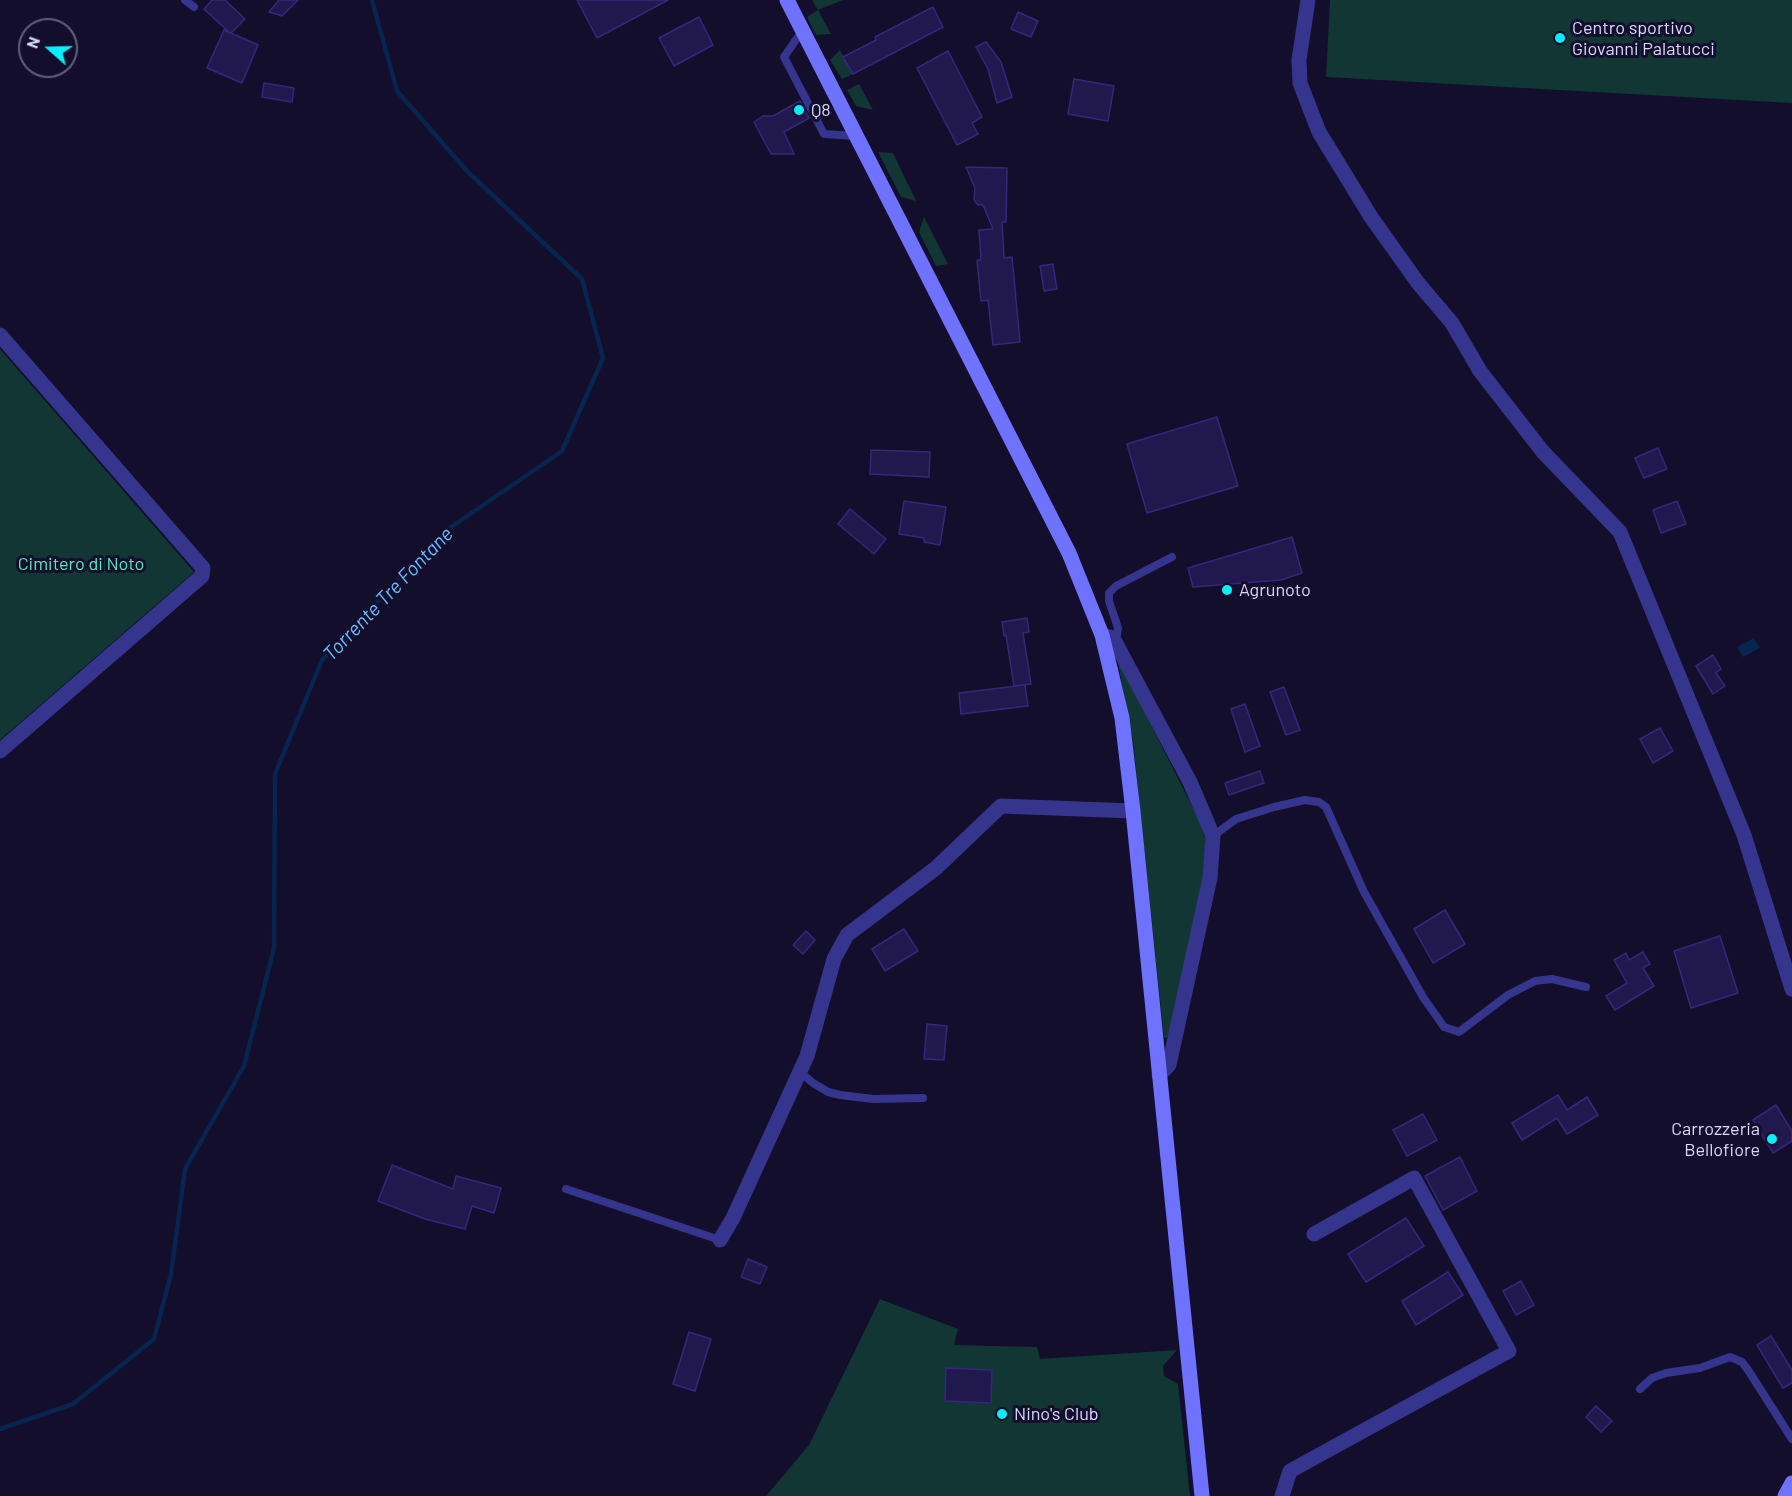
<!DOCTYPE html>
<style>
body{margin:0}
#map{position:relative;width:1792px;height:1496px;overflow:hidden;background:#120e2b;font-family:Barlow,sans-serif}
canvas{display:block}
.north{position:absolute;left:18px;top:18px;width:60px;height:60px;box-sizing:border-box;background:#120e2b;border:2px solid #625f80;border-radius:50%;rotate:290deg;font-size:16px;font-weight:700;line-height:24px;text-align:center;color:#dbd8ff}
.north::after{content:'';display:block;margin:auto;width:21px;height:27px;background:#04f0ff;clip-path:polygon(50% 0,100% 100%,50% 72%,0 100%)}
</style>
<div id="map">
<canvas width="1792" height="1496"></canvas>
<div class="north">N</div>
</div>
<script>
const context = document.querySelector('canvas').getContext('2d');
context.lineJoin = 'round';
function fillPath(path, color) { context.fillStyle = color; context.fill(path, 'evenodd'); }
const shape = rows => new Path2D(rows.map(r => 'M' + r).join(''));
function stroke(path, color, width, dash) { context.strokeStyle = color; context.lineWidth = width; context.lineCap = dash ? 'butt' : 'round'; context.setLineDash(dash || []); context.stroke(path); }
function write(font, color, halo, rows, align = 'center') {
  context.font = font + ' Barlow,sans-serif'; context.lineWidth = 6; context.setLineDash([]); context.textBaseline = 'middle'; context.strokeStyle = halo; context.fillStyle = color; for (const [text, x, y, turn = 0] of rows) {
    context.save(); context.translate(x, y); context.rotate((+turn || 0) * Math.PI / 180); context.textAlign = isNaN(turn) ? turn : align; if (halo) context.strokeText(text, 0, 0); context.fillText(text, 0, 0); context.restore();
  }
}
fillPath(shape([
 [812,0,843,0,818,10,831,34,816,35,807,17,818,10],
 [1330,0,1792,0,1792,103,1326,77],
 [840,50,853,74,842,79,830,60],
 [859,84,873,110,856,106,847,90],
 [878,152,893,153,916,201,901,197],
 [924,217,948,264,936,266,919,232],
 [0,349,194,572,0,740],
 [1117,658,1200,822,1205,838,1206,850,1204,880,1168,1037,1164,1038,1133,741],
 [880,1299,958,1329,954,1345,1037,1347,1040,1359,1177,1350,1163,1366,1164,1376,1178,1384,1190,1496,766,1496,809,1445]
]), '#113633');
fillPath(shape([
 [1754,638,1760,648,1743,657,1737,647]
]), '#082550');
stroke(shape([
 [0,1429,73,1404,154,1339,171,1274,185,1169,244,1066,274,948,275,774,322,660,444,532,562,451,603,358,582,279,468,172,397,91,372,0]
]), '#082550', 4.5);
const building = shape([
 [212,0,225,0,245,19,231,33,258,45,242,83,207,68,224,30,230,33,204,9,212,0],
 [279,0,298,0,282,16,269,12,279,0],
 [577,0,668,0,597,38,577,0],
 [933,7,943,27,853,74,843,57,876,40,875,37,933,7],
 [1018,12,1038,21,1031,37,1011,29,1018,12],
 [699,17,713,45,674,66,659,38,699,17],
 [986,42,1001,62,1012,97,997,103,988,69,976,47,986,42],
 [948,51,982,117,972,123,978,134,957,145,917,68,948,51],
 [1074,79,1114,86,1108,121,1068,114,1074,79],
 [264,83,294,88,292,102,262,97,264,83],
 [800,101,809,118,784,132,794,154,771,154,754,122,763,116,773,116,800,101],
 [966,167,1007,168,1006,222,1002,222,1004,258,1012,257,1020,342,993,345,988,300,981,301,977,260,981,260,979,230,993,229,983,205,978,205,974,200,975,188,966,167],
 [1053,264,1057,289,1044,291,1040,266,1053,264],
 [1217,417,1238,486,1147,513,1127,444,1217,417],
 [1658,448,1667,469,1644,478,1635,458,1658,448],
 [871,450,930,452,929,477,870,474,871,450],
 [904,501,946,507,940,545,924,542,924,538,899,534,904,501],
 [1677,501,1686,524,1661,533,1653,510,1677,501],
 [850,509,886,539,874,554,838,524,850,509],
 [1292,537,1302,573,1281,580,1193,587,1188,568,1292,537],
 [1027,618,1029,632,1023,633,1031,684,1014,686,1006,635,1004,636,1002,622,1027,618],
 [1713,655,1721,669,1716,673,1725,686,1713,694,1696,666,1713,655],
 [1025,685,1028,706,961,714,959,693,1025,685],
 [1284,687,1300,730,1286,735,1270,692,1284,687],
 [1245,704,1260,746,1245,752,1231,709,1245,704],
 [1660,728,1673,751,1653,763,1640,739,1660,728],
 [1260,771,1264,783,1229,795,1225,783,1260,771],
 [1445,910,1465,944,1433,963,1414,929,1445,910],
 [904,929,918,951,885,971,872,949,904,929],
 [806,931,815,940,803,954,793,945,806,931],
 [1720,936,1738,993,1691,1008,1674,951,1720,936],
 [1643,952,1650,964,1643,968,1654,986,1615,1010,1606,996,1627,983,1614,960,1626,953,1629,960,1643,952],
 [927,1024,947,1026,944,1060,924,1059,927,1024],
 [1558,1095,1567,1110,1587,1097,1598,1115,1567,1134,1557,1118,1522,1140,1512,1123,1558,1095],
 [1776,1105,1792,1131,1792,1141,1773,1153,1753,1120,1776,1105],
 [1423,1114,1437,1140,1407,1156,1393,1130,1423,1114],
 [1460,1157,1477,1191,1443,1210,1425,1176,1460,1157],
 [392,1165,453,1189,456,1176,501,1188,494,1213,472,1206,465,1229,425,1219,378,1201,392,1165],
 [1406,1218,1424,1246,1366,1282,1348,1254,1406,1218],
 [748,1259,767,1267,760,1284,741,1277,748,1259],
 [1448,1272,1463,1295,1416,1325,1402,1301,1448,1272],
 [1521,1281,1534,1305,1516,1315,1503,1291,1521,1281],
 [689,1332,711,1339,695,1391,673,1384,689,1332],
 [1771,1336,1792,1370,1792,1383,1783,1388,1757,1345,1771,1336],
 [946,1368,992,1370,991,1403,945,1401,946,1368],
 [1596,1406,1612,1421,1601,1432,1586,1417,1596,1406]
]);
fillPath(building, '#21184e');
stroke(building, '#35287c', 1.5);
stroke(shape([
 [185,0,194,7],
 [802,31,784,57,824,134,856,136],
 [1113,638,1117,634,1118,628,1109,601,1109,593,1116,586,1172,557],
 [1213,836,1236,819,1274,807,1305,800,1319,802,1326,807,1364,892,1423,997,1444,1027,1459,1032,1508,995,1535,981,1552,979,1586,987],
 [800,1072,813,1083,828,1092,840,1095,873,1099,923,1098],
 [566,1189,720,1240],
 [1640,1389,1652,1378,1666,1373,1700,1368,1730,1357,1742,1362,1748,1370,1792,1439]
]), '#35358e', 8);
stroke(shape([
 [1308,0,1299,60,1300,83,1319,132,1371,217,1418,283,1452,323,1480,371,1543,452,1620,532,1744,835,1792,989],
 [0,335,203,568,202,576,0,751],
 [1102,635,1113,638,1190,782,1213,836,1210,878,1169,1065,1159,1075],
 [720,1240,733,1218,807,1056,834,959,847,935,936,868,1001,806,1133,811],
 [1282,1496,1290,1471,1509,1351,1414,1178,1314,1234]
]), '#35358e', 15);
stroke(shape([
 [787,0,1069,553,1102,635,1122,718,1133,811,1202,1496],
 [1785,1496,1792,1483]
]), '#6f71ff', 15);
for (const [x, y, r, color] of [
 [1560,38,6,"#04f0ff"],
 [799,110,6,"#04f0ff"],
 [1227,590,6,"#04f0ff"],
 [1772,1139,6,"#04f0ff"],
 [1002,1414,6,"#04f0ff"]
]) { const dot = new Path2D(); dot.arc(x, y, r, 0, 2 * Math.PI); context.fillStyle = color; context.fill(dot); stroke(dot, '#120e2b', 2); }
write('18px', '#dbd8ff', '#120e2b', [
 ["Centro sportivo",1572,28],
 ["Giovanni Palatucci",1572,49],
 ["Q8",811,110],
 ["Agrunoto",1239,590],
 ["Carrozzeria",1760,1129,"right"],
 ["Bellofiore",1760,1150,"right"],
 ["Nino's Club",1014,1414]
], 'left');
write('18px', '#58ebc0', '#120e2b', [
 ["Cimitero di Noto",81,564]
]);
write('italic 20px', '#66beff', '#120e2b', [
 ["Torrente Tre Fontane",388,594,-46]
]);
</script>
